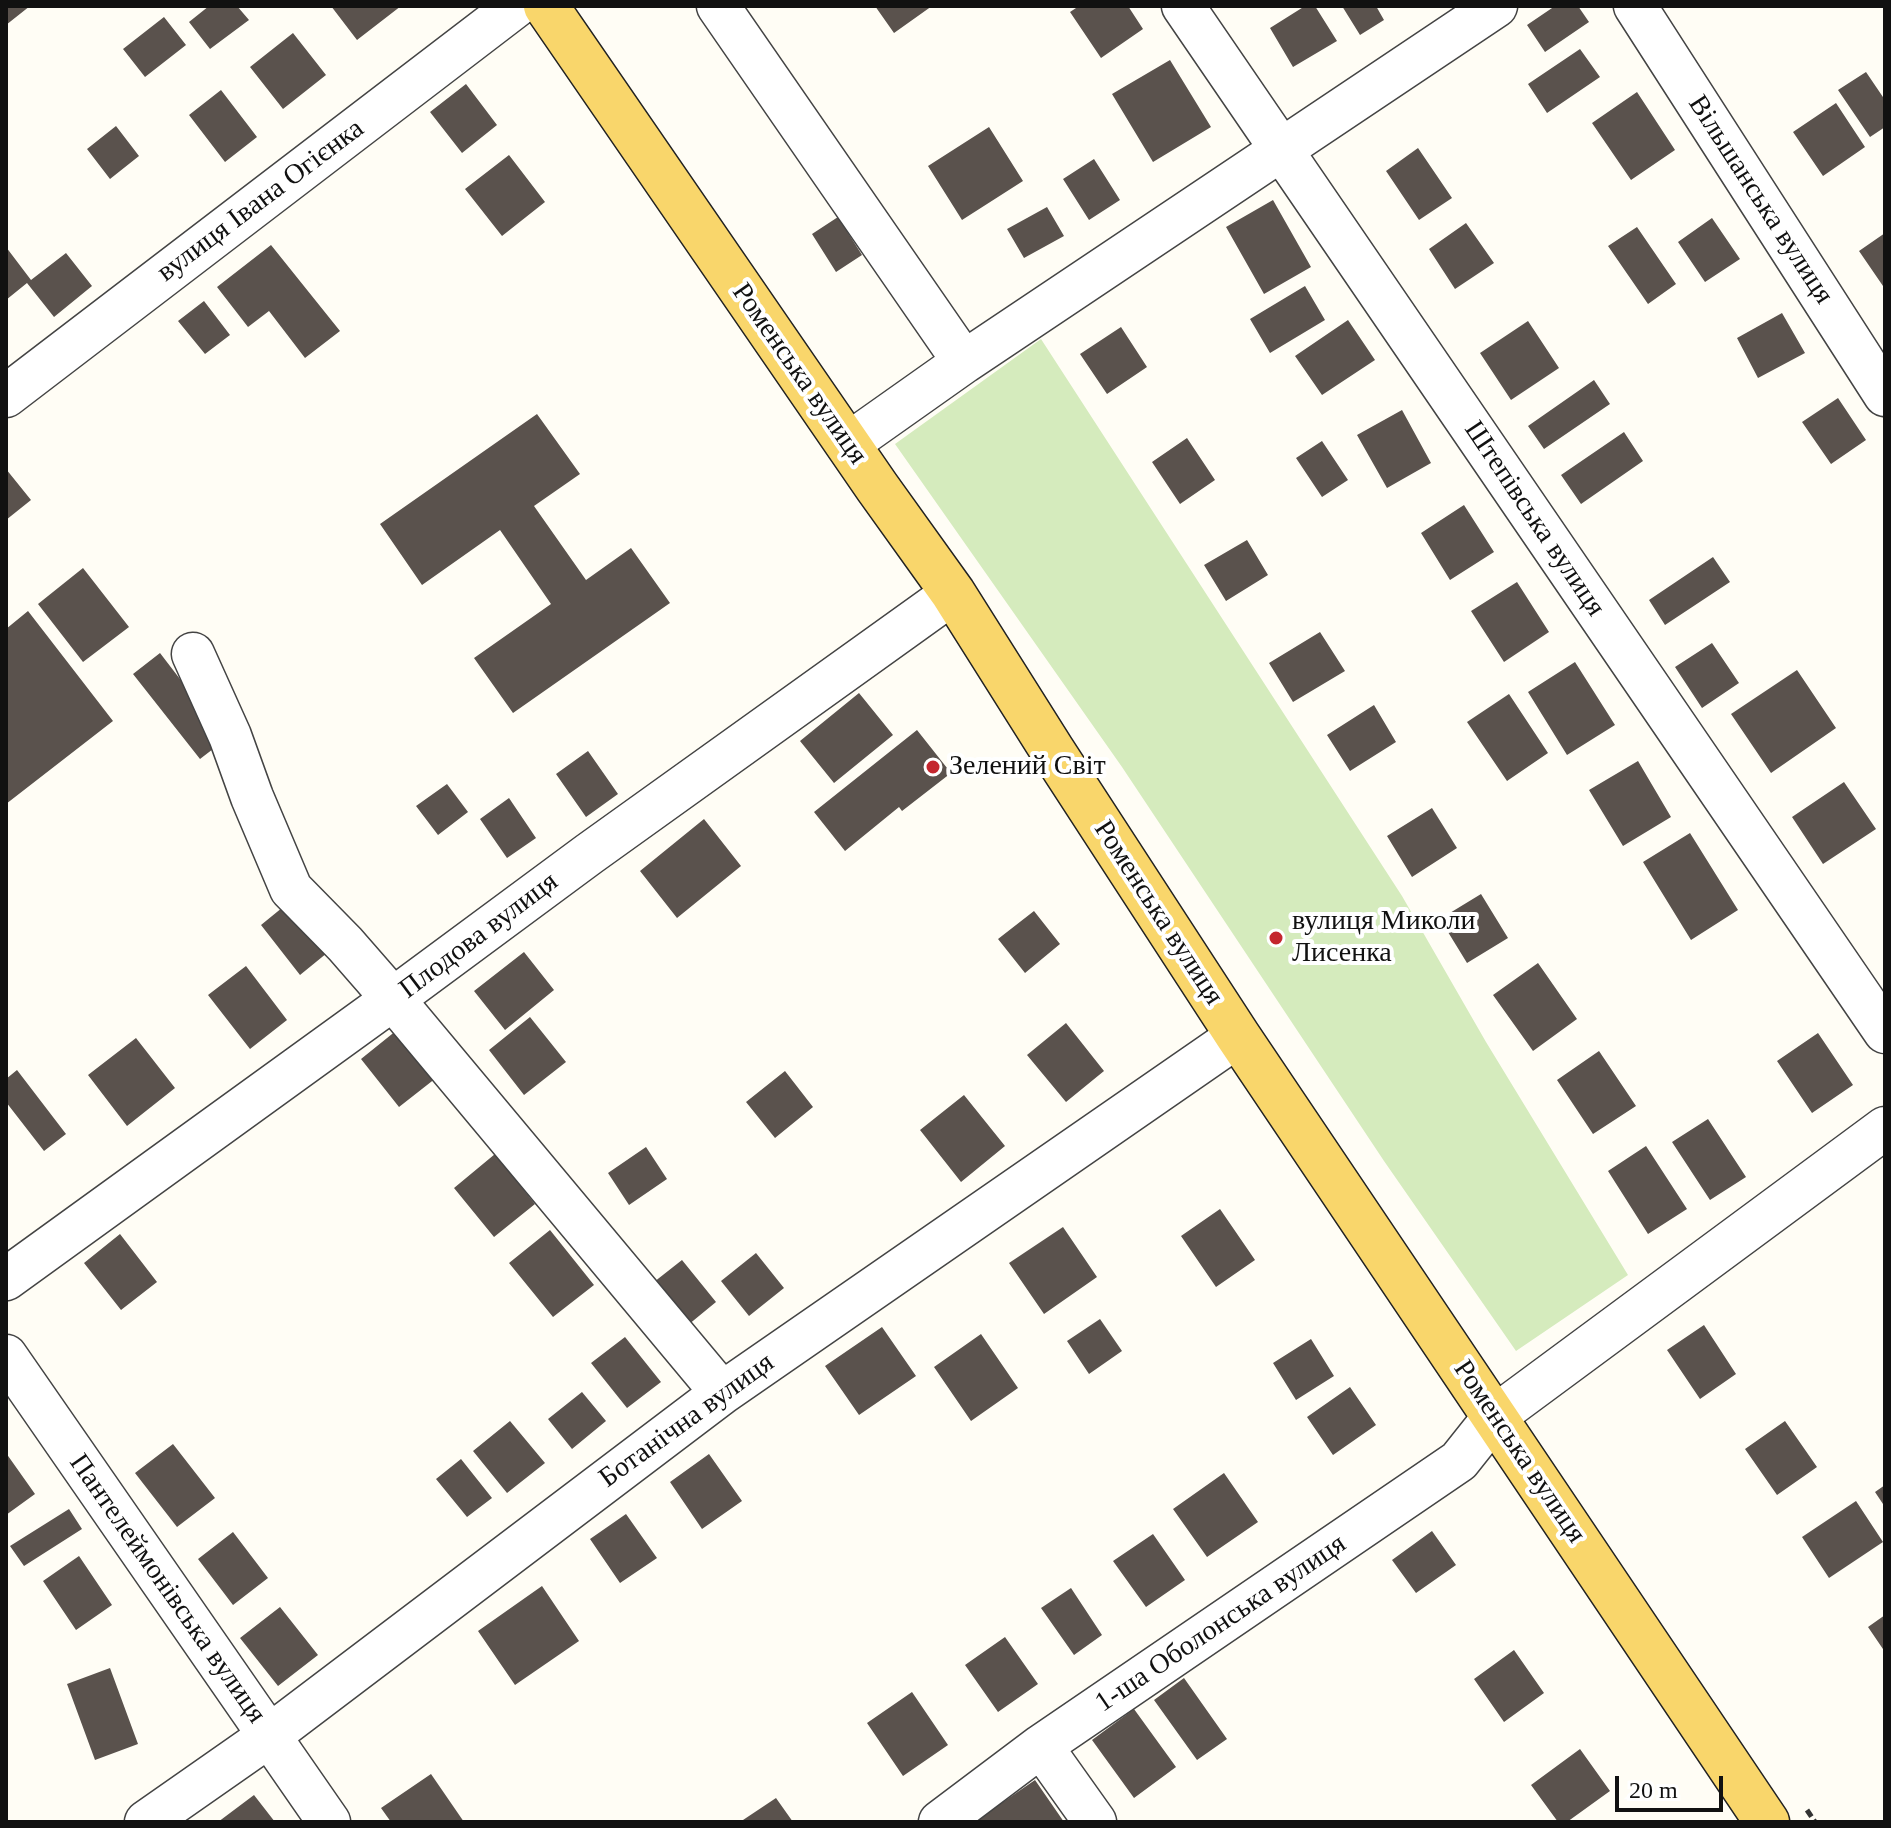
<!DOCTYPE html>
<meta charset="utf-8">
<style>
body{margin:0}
#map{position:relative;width:1891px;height:1828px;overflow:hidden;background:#fffdf5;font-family:Georgia,serif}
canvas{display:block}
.frame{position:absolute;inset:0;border:8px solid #111;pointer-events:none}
.scale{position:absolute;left:1615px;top:1776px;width:108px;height:36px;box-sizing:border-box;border:4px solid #111;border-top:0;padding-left:10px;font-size:24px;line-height:28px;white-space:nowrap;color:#111;-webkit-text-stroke:6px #fff;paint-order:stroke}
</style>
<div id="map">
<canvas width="1891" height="1828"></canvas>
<div class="frame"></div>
<div class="scale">20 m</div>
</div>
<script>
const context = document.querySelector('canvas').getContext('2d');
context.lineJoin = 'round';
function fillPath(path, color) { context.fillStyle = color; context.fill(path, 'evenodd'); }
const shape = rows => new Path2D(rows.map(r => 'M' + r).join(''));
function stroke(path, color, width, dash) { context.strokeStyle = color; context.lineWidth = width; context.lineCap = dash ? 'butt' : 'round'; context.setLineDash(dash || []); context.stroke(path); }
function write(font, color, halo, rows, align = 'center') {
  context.font = font + ' Georgia,serif'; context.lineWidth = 8; context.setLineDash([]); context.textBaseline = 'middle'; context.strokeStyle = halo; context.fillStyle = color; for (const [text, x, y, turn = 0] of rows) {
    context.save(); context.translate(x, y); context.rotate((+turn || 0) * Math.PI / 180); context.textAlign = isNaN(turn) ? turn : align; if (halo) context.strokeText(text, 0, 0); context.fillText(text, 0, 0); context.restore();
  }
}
fillPath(shape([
 [1041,339,1402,896,1486,1042,1628,1275,1516,1351,1384,1161,1122,767,895,444]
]), '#d5ebbd');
fillPath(shape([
 [6,6,30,6,6,25],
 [209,6,237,6,249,20,210,49,189,22],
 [331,6,401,6,357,40],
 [875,6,932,6,894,33],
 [1079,6,1128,6,1143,29,1101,58,1070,12],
 [1305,6,1315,6,1337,41,1293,67,1270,28],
 [1342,6,1376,6,1384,20,1360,35],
 [1555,6,1578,6,1589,22,1545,52,1527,25],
 [164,17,186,45,145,77,123,49],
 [293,33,326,75,283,109,250,67],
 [1580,49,1600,77,1547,113,1528,84],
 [1170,60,1211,127,1153,162,1112,94],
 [1866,72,1885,100,1885,127,1870,137,1838,90],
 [466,84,497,125,462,153,430,112],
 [221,90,257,137,225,162,189,115],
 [1637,92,1675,150,1631,180,1592,123],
 [1836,103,1865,147,1823,176,1793,132],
 [116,126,139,156,110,179,87,149],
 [989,127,1023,181,962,220,928,166],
 [1418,148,1452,198,1419,220,1386,171],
 [509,155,545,202,502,236,465,189],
 [1094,159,1120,200,1089,220,1063,179],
 [1273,200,1311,267,1264,294,1226,227],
 [1047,207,1064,236,1024,258,1007,229],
 [838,217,862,255,836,272,812,234],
 [1712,218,1740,259,1705,282,1678,242],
 [1466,223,1494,263,1455,289,1429,249],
 [1637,227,1676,284,1648,304,1608,246],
 [1885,233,1885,285,1883,286,1859,251],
 [271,245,340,331,305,358,269,311,248,327,217,287],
 [6,247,31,280,66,253,92,286,54,317,27,283,6,300],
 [1305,286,1325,320,1270,353,1250,319],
 [204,301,230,335,205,354,178,321],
 [1782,313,1805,353,1758,378,1737,338],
 [1348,320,1375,360,1322,395,1295,356],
 [1528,321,1559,368,1511,400,1480,353],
 [1121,327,1147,367,1107,394,1080,354],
 [1594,380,1610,404,1544,449,1528,426],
 [1838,398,1866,440,1831,464,1802,422],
 [1402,410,1431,463,1387,488,1357,435],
 [537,414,580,474,534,506,586,580,631,548,670,603,513,713,474,658,551,604,500,530,422,585,380,524],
 [1624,432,1643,461,1581,504,1561,475],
 [1187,438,1215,480,1180,504,1152,462],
 [1322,441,1348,480,1322,497,1296,458],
 [6,469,31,500,6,520],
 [1464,505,1494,552,1450,580,1421,533],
 [1247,540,1268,575,1226,601,1204,565],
 [1713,557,1730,582,1665,625,1649,600],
 [83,568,129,627,83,662,38,604],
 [1517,582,1549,632,1504,662,1471,611],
 [28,611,113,721,6,804,6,629],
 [1320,632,1345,671,1293,702,1269,663],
 [1712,643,1739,683,1702,708,1675,667],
 [160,653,226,739,200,759,133,674],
 [1575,662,1615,725,1567,755,1528,692],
 [1797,670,1836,728,1771,773,1731,714],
 [859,693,893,735,834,783,800,741],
 [1509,694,1548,753,1507,781,1467,722],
 [1374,705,1396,742,1350,771,1327,735],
 [917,730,951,773,902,811,899,807,845,851,814,812],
 [588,751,618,794,586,817,556,774],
 [1638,761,1671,817,1623,846,1589,790],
 [1844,782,1876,829,1823,864,1792,817],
 [447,784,468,812,438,835,416,806],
 [509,798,536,838,507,858,480,819],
 [1432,808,1457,848,1412,877,1387,836],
 [704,819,741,866,677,918,640,871],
 [1690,833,1738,910,1691,940,1643,862],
 [1481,894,1508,938,1467,963,1440,919],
 [288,903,327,953,300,975,261,925],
 [1034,911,1060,944,1025,973,998,939],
 [524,952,554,990,505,1030,474,991],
 [1538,963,1577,1019,1533,1051,1493,995],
 [246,966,287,1020,250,1049,208,995],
 [530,1017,566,1062,524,1095,489,1050],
 [1066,1023,1104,1071,1066,1102,1027,1055],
 [397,1030,436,1078,399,1107,361,1059],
 [1818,1033,1853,1085,1812,1113,1777,1061],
 [136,1038,175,1088,127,1126,88,1075],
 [1599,1051,1636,1106,1593,1134,1557,1080],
 [17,1070,66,1134,44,1151,6,1102,6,1079],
 [785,1071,813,1107,775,1138,746,1102],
 [964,1095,1005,1146,961,1182,920,1130],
 [1708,1119,1746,1177,1710,1200,1672,1142],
 [1646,1146,1687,1209,1648,1234,1608,1171],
 [646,1147,667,1179,629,1205,608,1173],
 [495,1154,535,1204,494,1237,454,1188],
 [1220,1209,1255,1260,1216,1287,1181,1236],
 [1063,1227,1097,1277,1044,1314,1009,1263],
 [550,1230,594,1285,553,1317,509,1263],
 [120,1234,157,1282,121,1310,84,1263],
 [756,1253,784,1288,749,1316,721,1281],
 [682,1260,716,1302,688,1325,654,1282],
 [1100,1319,1122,1351,1089,1374,1067,1341],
 [1704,1325,1736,1374,1700,1399,1667,1350],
 [882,1327,916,1376,859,1415,825,1366],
 [981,1334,1018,1388,971,1421,934,1367],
 [625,1337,661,1382,627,1408,591,1363],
 [1311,1339,1334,1376,1296,1400,1273,1363],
 [1350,1387,1376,1425,1333,1455,1307,1417],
 [582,1392,606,1421,572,1449,548,1419],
 [510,1421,545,1463,507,1493,473,1451],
 [1785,1421,1817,1467,1777,1495,1745,1449],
 [173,1444,215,1498,177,1527,135,1473],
 [6,1453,35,1494,6,1515],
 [709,1454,742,1501,702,1529,670,1482],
 [461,1459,492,1498,467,1517,436,1479],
 [1224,1473,1258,1522,1207,1557,1173,1509],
 [1885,1485,1885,1507,1875,1492],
 [1856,1501,1883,1542,1829,1578,1802,1537],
 [69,1509,82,1529,24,1566,10,1546],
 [626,1514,657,1558,620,1583,590,1539],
 [1432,1531,1456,1565,1416,1593,1392,1560],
 [233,1532,268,1578,233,1605,198,1559],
 [1153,1534,1185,1580,1146,1607,1113,1561],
 [79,1556,112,1605,76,1630,43,1581],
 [542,1586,579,1641,515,1685,478,1631],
 [1071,1588,1102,1635,1074,1655,1041,1608],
 [280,1607,318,1655,278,1686,240,1638],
 [1885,1615,1885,1652,1868,1627],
 [1005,1637,1038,1684,998,1712,965,1665],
 [1514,1650,1544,1693,1504,1722,1474,1679],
 [110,1668,138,1744,95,1760,67,1684],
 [1184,1678,1227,1739,1197,1760,1154,1700],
 [912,1692,948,1745,903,1776,867,1723],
 [1134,1709,1176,1767,1134,1798,1092,1740],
 [1580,1749,1610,1791,1567,1822,1558,1822,1531,1785],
 [431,1774,464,1822,391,1822,381,1808],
 [1035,1780,1064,1822,974,1822],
 [254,1795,275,1822,218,1822],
 [776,1798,793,1822,740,1822]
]), '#5a524d');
const minor = shape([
 [718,6,964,362],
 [1183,6,1885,1032],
 [1635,6,1885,395],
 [6,396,516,6],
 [848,444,964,362,1496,6],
 [193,654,230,736,252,797,291,889,345,944,393,999,722,1393],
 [6,1279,393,999,589,854,953,593],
 [6,1356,329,1822],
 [1041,1746,1095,1822],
 [146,1822,269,1736,722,1393,1238,1036],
 [940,1822,1041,1746,1459,1461,1494,1417,1885,1128]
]);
const major = shape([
 [546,6,877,487,953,593,1052,750,1238,1036,1767,1822]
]);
stroke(minor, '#444', 45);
stroke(major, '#222', 47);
stroke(shape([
 [1807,1810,1815,1822]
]), '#333', 5, [8, 4]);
stroke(minor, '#fff', 42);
stroke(major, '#f9d66b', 44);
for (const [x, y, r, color] of [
 [933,767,8,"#c4262e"],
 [1276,938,8,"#c4262e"]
]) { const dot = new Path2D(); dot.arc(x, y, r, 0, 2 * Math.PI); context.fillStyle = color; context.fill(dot); stroke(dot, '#fff', 3); }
write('28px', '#111', '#fff', [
 ["Вільшанська вулиця",1760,200,57],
 ["вулиця Івана Огієнка",261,201,-37],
 ["Роменська вулиця",799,374,55],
 ["Штепівська вулиця",1534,519,56],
 ["Роменська вулиця",1158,913,57],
 ["Плодова вулиця",479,936,-37],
 ["Ботанічна вулиця",687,1421,-36],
 ["Роменська вулиця",1519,1452,56],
 ["Пантелеймонівська вулиця",167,1589,55],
 ["1-ша Оболонська вулиця",1221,1624,-34]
]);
write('28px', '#111', '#fff', [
 ["Зелений Світ",949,767],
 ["вулиця Миколи",1292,922],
 ["Лисенка",1292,954]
], 'left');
</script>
